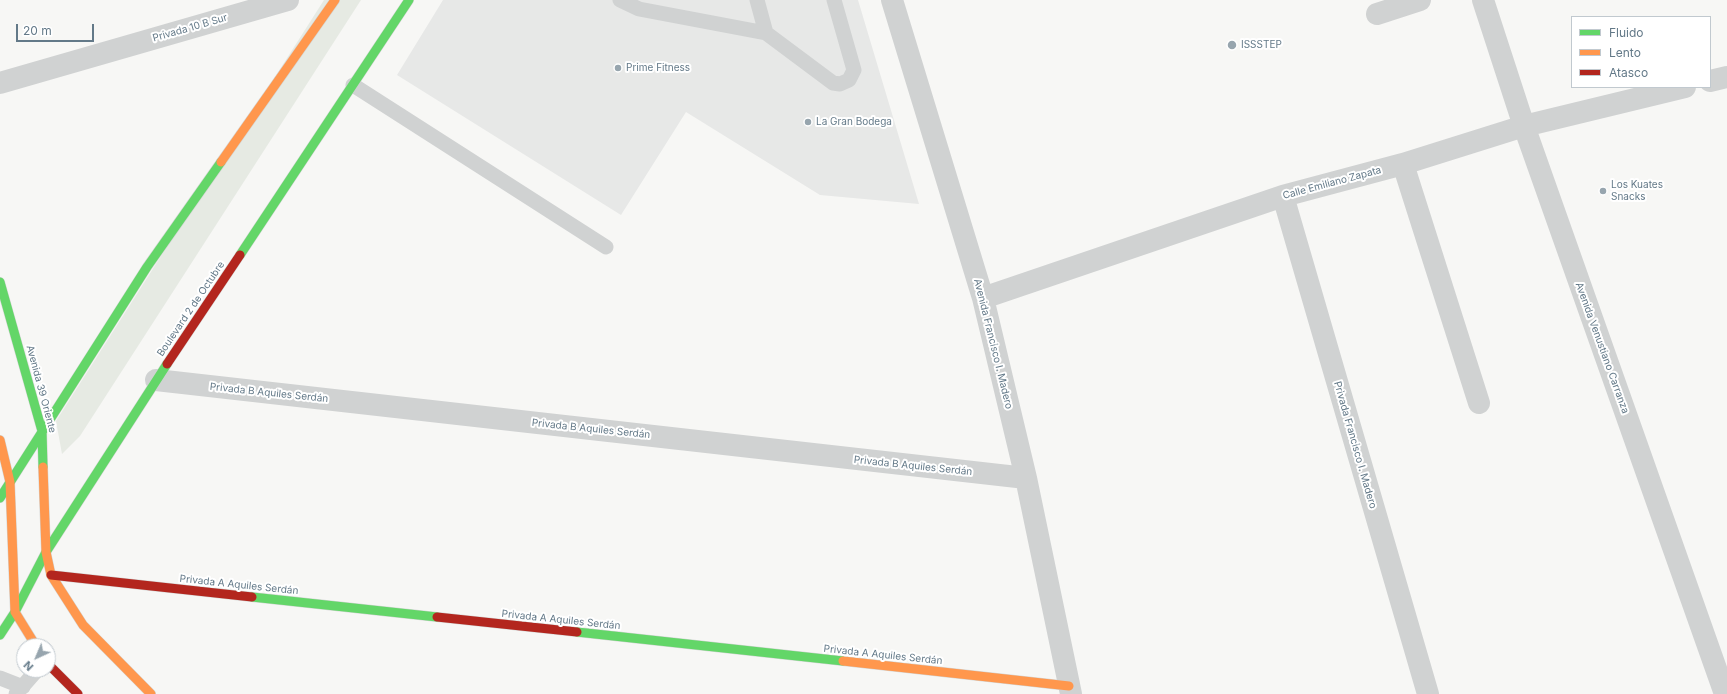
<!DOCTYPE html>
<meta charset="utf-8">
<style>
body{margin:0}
#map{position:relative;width:1727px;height:694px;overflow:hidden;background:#f7f7f5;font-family:Inter,sans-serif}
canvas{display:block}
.legend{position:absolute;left:1571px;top:16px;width:140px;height:72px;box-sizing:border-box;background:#fff;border:1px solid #c1c9cf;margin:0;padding:5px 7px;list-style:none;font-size:12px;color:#637988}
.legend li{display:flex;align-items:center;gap:8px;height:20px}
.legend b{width:20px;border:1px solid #c1c9cf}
.north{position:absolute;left:16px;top:638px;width:40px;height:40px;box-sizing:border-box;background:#fff;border:1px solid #c1c9cf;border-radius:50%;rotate:224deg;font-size:11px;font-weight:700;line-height:16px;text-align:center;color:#637988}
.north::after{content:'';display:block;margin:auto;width:14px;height:18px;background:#97a5ae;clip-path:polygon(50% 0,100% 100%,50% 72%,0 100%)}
.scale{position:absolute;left:16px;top:24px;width:78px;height:18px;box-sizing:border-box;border:2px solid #637988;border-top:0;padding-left:5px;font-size:12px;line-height:14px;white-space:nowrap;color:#637988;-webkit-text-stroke:3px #fff;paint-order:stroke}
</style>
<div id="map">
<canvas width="1727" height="694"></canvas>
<ul class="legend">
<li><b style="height:5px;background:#63d668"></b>Fluido</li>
<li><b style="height:5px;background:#ff974d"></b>Lento</li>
<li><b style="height:5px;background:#b3261e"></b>Atasco</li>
</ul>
<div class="north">N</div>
<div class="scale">20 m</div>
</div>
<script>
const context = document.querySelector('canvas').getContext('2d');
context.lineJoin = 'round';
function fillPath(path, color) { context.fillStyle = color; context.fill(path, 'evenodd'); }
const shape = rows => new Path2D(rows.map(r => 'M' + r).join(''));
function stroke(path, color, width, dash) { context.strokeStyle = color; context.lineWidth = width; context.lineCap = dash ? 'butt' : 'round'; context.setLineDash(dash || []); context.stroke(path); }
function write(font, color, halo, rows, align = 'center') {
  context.font = font + ' Inter,sans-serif'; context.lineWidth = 4; context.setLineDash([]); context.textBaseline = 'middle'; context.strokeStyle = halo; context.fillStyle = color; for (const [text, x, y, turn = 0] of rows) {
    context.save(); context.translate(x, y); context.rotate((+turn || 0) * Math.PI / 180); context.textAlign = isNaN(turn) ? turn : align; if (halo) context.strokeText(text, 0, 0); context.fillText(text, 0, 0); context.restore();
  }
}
fillPath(shape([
 [443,0,858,0,919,204,820,195,686,112,621,215,397,75]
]), '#e7e8e7');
fillPath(shape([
 [324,0,361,0,80,436,62,454,56,421]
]), '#e6eae3');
const fast = shape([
 [240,255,409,0],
 [0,282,42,431,43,467],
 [0,498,147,267,221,162],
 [252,597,437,617],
 [577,632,843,661],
 [0,635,15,612,46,552,167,364]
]);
const slow = shape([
 [221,162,335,0],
 [0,440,10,482,15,612,36,646],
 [43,467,46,552,51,575,83,625,151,694],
 [843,661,1069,686]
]);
const jam = shape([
 [167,364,240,255],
 [51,575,252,597],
 [437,617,577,632],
 [48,664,78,694]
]);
stroke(fast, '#d3d5d4', 10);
stroke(slow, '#d3d5d4', 10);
stroke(jam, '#d3d5d4', 10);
stroke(shape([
 [620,0,639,9,766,33,833,83,840,84,849,80,854,70,834,0],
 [757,0,766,33],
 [353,85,606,247],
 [0,678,23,687],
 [16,694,37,670]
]), '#d0d2d2', 15);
stroke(shape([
 [892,0,983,298,1026,478,1071,694],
 [1483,0,1524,126,1725,694],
 [1377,14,1420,0],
 [1710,81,1727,77],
 [0,83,288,0],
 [1403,164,1479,403],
 [1283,196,1428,694],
 [983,298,1283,196,1403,164,1524,126,1685,87],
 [156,380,1026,478]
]), '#d0d2d2', 22);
stroke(fast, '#63d668', 9);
stroke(slow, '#ff974d', 9);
stroke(jam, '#b3261e', 9);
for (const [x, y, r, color] of [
 [1232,45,5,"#97a5ae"],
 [618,68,4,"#97a5ae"],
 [808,122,4,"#97a5ae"],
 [1603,191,4,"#97a5ae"]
]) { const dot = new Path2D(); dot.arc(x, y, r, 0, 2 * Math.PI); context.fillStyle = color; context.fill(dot); stroke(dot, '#fff', 1.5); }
write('10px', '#637988', '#fff', [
 ["Privada 10 B Sur",190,28,-16],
 ["Calle Emiliano Zapata",1332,183,-15],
 ["Boulevard 2 de Octubre",191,309,-56],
 ["Avenida Francisco I. Madero",993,344,76],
 ["Avenida Venustiano Carranza",1602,348,70],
 ["Avenida 39 Oriente",41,389,75],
 ["Privada B Aquiles Serdán",269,393,6],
 ["Privada B Aquiles Serdán",591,429,6],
 ["Privada Francisco I. Madero",1355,445,74],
 ["Privada B Aquiles Serdán",913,466,6],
 ["Privada A Aquiles Serdán",239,585,6],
 ["Privada A Aquiles Serdán",561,620,6],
 ["Privada A Aquiles Serdán",883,655,6]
]);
write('10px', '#637988', '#fff', [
 ["ISSSTEP",1241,45],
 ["Prime Fitness",626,68],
 ["La Gran Bodega",816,122],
 ["Los Kuates",1611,185],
 ["Snacks",1611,197]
], 'left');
</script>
